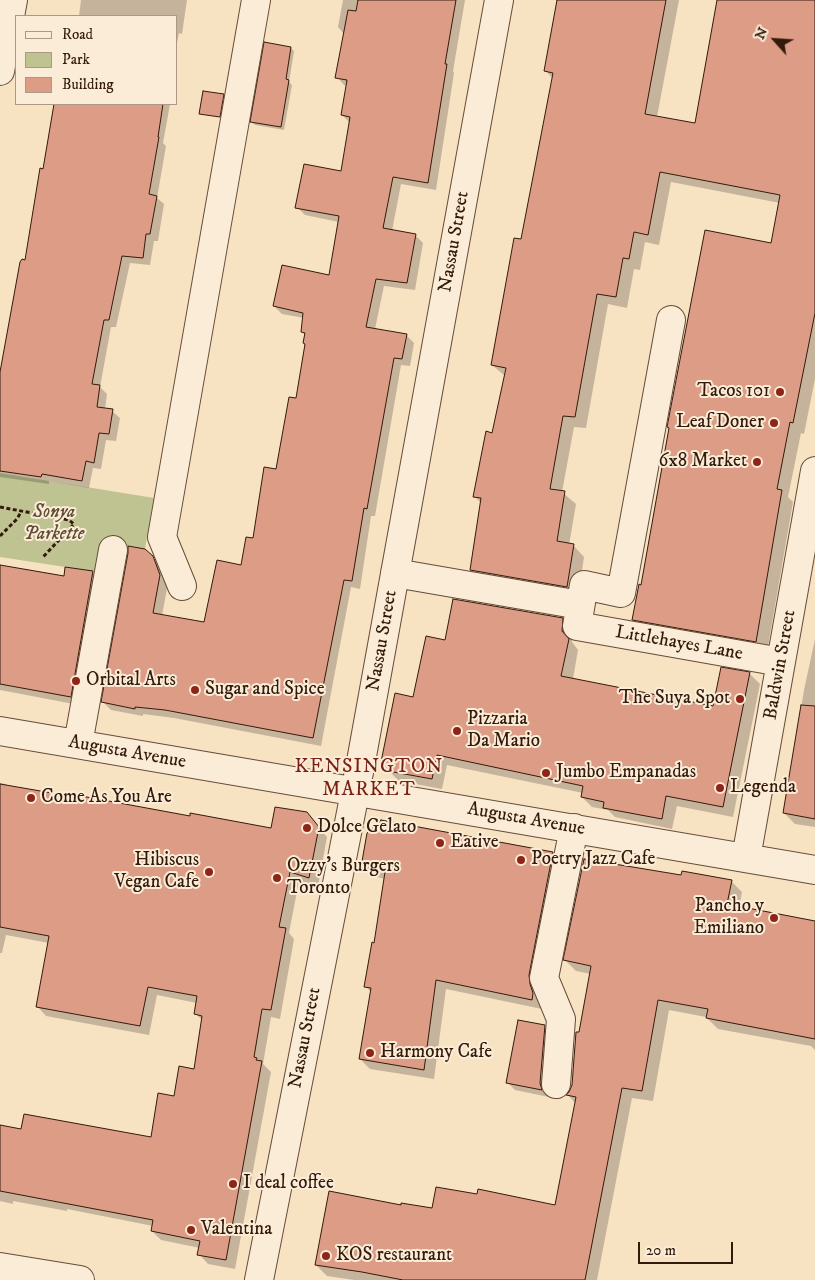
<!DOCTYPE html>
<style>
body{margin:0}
#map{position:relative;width:815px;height:1280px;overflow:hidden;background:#f7e2c2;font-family:"IM FELL DW Pica",serif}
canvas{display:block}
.legend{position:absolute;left:15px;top:15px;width:162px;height:90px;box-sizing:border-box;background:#faecd7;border:1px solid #ab9885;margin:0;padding:6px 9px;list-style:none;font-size:15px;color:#341a0b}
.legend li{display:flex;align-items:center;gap:10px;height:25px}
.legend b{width:25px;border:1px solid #ab9885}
.north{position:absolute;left:750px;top:15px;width:50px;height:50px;-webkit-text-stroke:4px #faecd7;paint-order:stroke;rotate:296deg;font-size:14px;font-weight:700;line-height:20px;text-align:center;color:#341a0b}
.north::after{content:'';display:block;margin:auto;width:18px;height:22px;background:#341a0b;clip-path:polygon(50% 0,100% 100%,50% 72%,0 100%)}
.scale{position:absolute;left:638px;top:1242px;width:95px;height:22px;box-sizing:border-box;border:2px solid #341a0b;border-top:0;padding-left:6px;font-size:15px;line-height:18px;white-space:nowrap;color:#341a0b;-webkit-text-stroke:4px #faecd7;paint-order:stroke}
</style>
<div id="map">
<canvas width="815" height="1280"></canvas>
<ul class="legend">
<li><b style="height:6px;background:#faecd7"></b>Road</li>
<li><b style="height:14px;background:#bfc392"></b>Park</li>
<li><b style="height:14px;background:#dd9c86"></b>Building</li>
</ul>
<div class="north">N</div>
<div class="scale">20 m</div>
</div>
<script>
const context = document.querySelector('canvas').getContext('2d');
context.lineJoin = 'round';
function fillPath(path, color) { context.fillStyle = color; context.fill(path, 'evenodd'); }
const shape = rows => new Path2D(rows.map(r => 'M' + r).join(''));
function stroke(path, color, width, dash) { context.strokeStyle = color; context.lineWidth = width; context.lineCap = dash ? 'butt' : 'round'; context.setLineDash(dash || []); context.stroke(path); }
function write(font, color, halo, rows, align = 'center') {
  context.font = font + ' "IM FELL DW Pica",serif'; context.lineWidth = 4; context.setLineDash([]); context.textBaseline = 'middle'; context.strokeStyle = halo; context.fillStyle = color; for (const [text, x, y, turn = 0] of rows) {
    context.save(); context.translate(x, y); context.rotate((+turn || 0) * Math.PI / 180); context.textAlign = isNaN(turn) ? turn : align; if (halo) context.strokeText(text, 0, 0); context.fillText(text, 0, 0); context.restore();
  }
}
fillPath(shape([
 [0,473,154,498,145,549,121,545,98,572,0,557]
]), '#bfc392');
fillPath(shape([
 [81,0,187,0,182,34,179,33,176,48,176,16,79,16],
 [343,0,465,0,453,71,454,73,436,190,401,184,392,231,415,235,423,243,415,290,384,286,375,329,406,335,414,343,410,366,401,365,375,516,371,516,360,589,351,587,321,746,174,718,143,714,143,716,111,710,103,702,152,557,161,566,168,583,162,616,205,624,242,567,254,540,277,470,297,399,306,345,306,335,302,332,304,318,282,314,274,306,330,277,339,222,305,215,297,207,342,173,350,123,342,115,347,86,344,85,337,77,344,34,338,27],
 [559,0,679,0,657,117,696,125,718,0,815,0,815,379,804,434,801,433,788,497,793,502,767,652,645,631,634,619,642,586,772,245,780,203,671,182,659,245,645,242,640,270,634,269,627,308,608,304,586,428,574,427,562,492,576,504,569,545,573,545,584,557,578,597,482,581,471,570,481,503,474,496,493,434,505,376,492,365,522,240,553,79,545,70],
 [291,48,294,51,289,82,292,85,284,130,255,125,252,122],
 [55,104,170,104,163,143,166,146,157,198,164,204,158,241,154,241,150,265,130,263,116,327,111,327,100,387,107,394,105,409,112,411,120,418,116,441,106,440,101,469,93,468,89,488,49,481,49,484,0,477,0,369,2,369,26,261],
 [0,566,65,577,93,572,102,581,79,705,0,690],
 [562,619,572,629,572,642,578,650,573,679,714,707,750,674,760,684,733,817,677,806,672,829,615,817,608,810,592,807,582,797,583,793,447,765,442,789,399,781,388,770,414,699,446,641],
 [815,639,815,827,795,824,784,813,804,690],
 [0,783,6,784,9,787,272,830,306,813,327,837,318,886,299,881,289,933,294,939,280,1019,271,1017,263,1064,271,1072,235,1269,208,1264,199,1254,200,1248,161,1240,152,1231,153,1226,67,1209,67,1211,13,1201,13,1204,0,1201,0,1125,22,1130,152,1139,175,1097,195,1070,203,1021,196,1014,197,1003,157,995,149,1035,46,1016,37,1006,49,943,6,935,2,953,0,953],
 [553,853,563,863,542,1009,446,989,434,1079,370,1069,360,1059,371,992,365,986,375,944,385,879,373,876,363,866],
 [682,877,731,881,742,892,739,908,815,922,815,1050,811,1046,718,1029,706,1017,669,1010,653,1101,632,1098,597,1280,354,1280,327,1276,316,1265,402,1207,433,1210,556,1206,576,1104,568,1095,573,1085,591,974,576,971,565,960],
 [544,1027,552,1034,548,1091,549,1097,515,1090,507,1082]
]), '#0003');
const building = shape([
 [358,0,456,0,445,64,447,64,428,183,393,177,383,228,416,234,407,283,376,279,366,327,407,334,402,359,394,358,367,509,364,508,352,581,344,580,313,738,165,710,135,707,135,709,101,702,128,553,128,546,145,549,153,556,160,575,153,613,204,622,217,560,241,565,246,537,253,538,264,467,276,469,289,397,296,398,305,344,303,343,305,333,301,332,303,313,273,306,282,265,329,275,339,216,295,208,304,164,341,171,350,117,341,115,347,80,335,78,348,10,356,11,358,0],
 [557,0,666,0,645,114,695,123,717,0,815,0,815,313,793,423,790,422,777,489,782,490,756,642,632,620,639,584,641,585,669,428,667,427,705,230,771,243,780,195,660,172,648,235,634,232,629,259,623,258,616,297,597,294,575,417,563,416,550,489,565,491,557,541,574,544,567,587,470,570,481,498,473,497,486,431,492,433,506,368,491,365,514,238,521,239,553,73,544,71,557,0],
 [264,42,291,47,286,79,289,80,281,127,250,122,264,42],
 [203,91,224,94,220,117,199,114,203,91],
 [54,104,163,104,158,137,159,137,149,194,157,196,150,234,146,234,143,258,122,256,109,320,104,320,92,384,100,385,97,407,113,409,109,434,99,433,94,463,86,461,82,481,42,474,41,477,0,471,0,372,20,262,22,259,25,260,40,168,43,169,54,104],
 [0,565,64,576,65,567,93,571,71,697,0,684,0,565],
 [453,599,563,618,562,631,569,639,561,676,713,706,721,667,750,672,723,807,666,796,662,819,603,808,604,802,581,797,583,786,437,755,432,779,388,771,381,762,395,693,413,697,426,636,445,640,453,599],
 [801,705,815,706,815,819,783,813,801,705],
 [0,784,75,797,76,795,190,816,190,813,271,828,275,807,307,812,319,827,309,878,290,872,279,927,286,928,271,1010,262,1009,254,1057,257,1058,256,1060,262,1061,226,1260,197,1255,200,1241,151,1231,153,1220,0,1191,0,1125,21,1129,24,1114,151,1137,158,1093,174,1096,179,1066,194,1069,202,1016,194,1014,197,996,148,987,140,1026,36,1007,49,936,0,927,0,784],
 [381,820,553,852,529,975,530,984,533,993,532,1000,436,980,424,1070,359,1059,371,988,364,987,372,942,374,943,385,872,361,867,367,833,381,820],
 [584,859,681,875,682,871,732,880,727,904,815,921,815,1039,706,1018,708,1009,658,1000,642,1091,622,1088,585,1280,403,1280,362,1272,315,1265,329,1191,401,1205,401,1203,432,1208,436,1187,477,1194,478,1189,555,1205,576,1097,566,1095,569,1092,572,1085,576,1032,579,1032,591,966,563,960,584,859],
 [518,1020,545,1025,540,1083,542,1090,506,1083,518,1020]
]);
fillPath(building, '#dd9c86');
stroke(building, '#341a0b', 1);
const minor = shape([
 [0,71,13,0],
 [671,320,621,593,584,585,577,626,781,662],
 [395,573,580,605],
 [182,586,162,537,256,0],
 [0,731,815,870],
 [78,744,113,550],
 [746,858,815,471],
 [556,1084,561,1019,544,978,574,828],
 [0,1267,80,1280],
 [259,1280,360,767,499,0]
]);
stroke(minor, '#654c39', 30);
stroke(shape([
 [0,507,69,520,74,524,43,557],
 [0,536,17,519,21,512]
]), '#341a0b', 3, [4, 2.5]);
stroke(minor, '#faecd7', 28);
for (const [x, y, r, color] of [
 [780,392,5,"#8f2418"],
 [774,423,5,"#8f2418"],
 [757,462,5,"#8f2418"],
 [76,681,5,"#8f2418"],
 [195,690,5,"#8f2418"],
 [740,699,5,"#8f2418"],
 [457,731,5,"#8f2418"],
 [546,773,5,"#8f2418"],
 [720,788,5,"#8f2418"],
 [31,798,5,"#8f2418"],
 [307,828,5,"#8f2418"],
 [440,843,5,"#8f2418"],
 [521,860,5,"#8f2418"],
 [209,872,5,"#8f2418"],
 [277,878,5,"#8f2418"],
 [774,918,5,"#8f2418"],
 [370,1053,5,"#8f2418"],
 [233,1184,5,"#8f2418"],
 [191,1230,5,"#8f2418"],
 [326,1256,5,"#8f2418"]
]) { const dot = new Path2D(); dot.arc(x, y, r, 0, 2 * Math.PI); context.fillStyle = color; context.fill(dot); stroke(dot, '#faecd7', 2); }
write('19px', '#341a0b', '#faecd7', [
 ["Nassau Street",455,242,-80],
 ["Nassau Street",383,641,-80],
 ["Littlehayes Lane",679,644,10],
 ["Baldwin Street",781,665,-80],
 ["Augusta Avenue",127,753,10],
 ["Augusta Avenue",526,820,10],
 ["Nassau Street",306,1038,-79]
]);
write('19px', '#341a0b', '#faecd7', [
 ["Tacos 101",770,392,"right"],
 ["Leaf Doner",764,423,"right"],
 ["6x8 Market",747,462,"right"],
 ["Orbital Arts",86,681],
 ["Sugar and Spice",205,690],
 ["The Suya Spot",730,699,"right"],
 ["Pizzaria",467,720],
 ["Da Mario",467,742],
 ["Jumbo Empanadas",556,773],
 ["Legenda",730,788],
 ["Come As You Are",41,798],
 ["Dolce Gelato",317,828],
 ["Eative",450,843],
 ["Poetry Jazz Cafe",531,860],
 ["Hibiscus",199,861,"right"],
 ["Vegan Cafe",199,883,"right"],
 ["Ozzy's Burgers",287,867],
 ["Toronto",287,889],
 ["Pancho y",764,907,"right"],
 ["Emiliano",764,929,"right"],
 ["Harmony Cafe",380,1053],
 ["I deal coffee",243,1184],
 ["Valentina",201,1230],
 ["KOS restaurant",336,1256]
], 'left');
write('italic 19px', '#5e4d34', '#faecd7', [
 ["Sonya",54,513],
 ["Parkette",54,535]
]);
context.letterSpacing = '1px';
write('20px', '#7a1f14', '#faecd7', [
 ["KENSINGTON",369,768],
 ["MARKET",369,791]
]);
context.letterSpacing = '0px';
</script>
